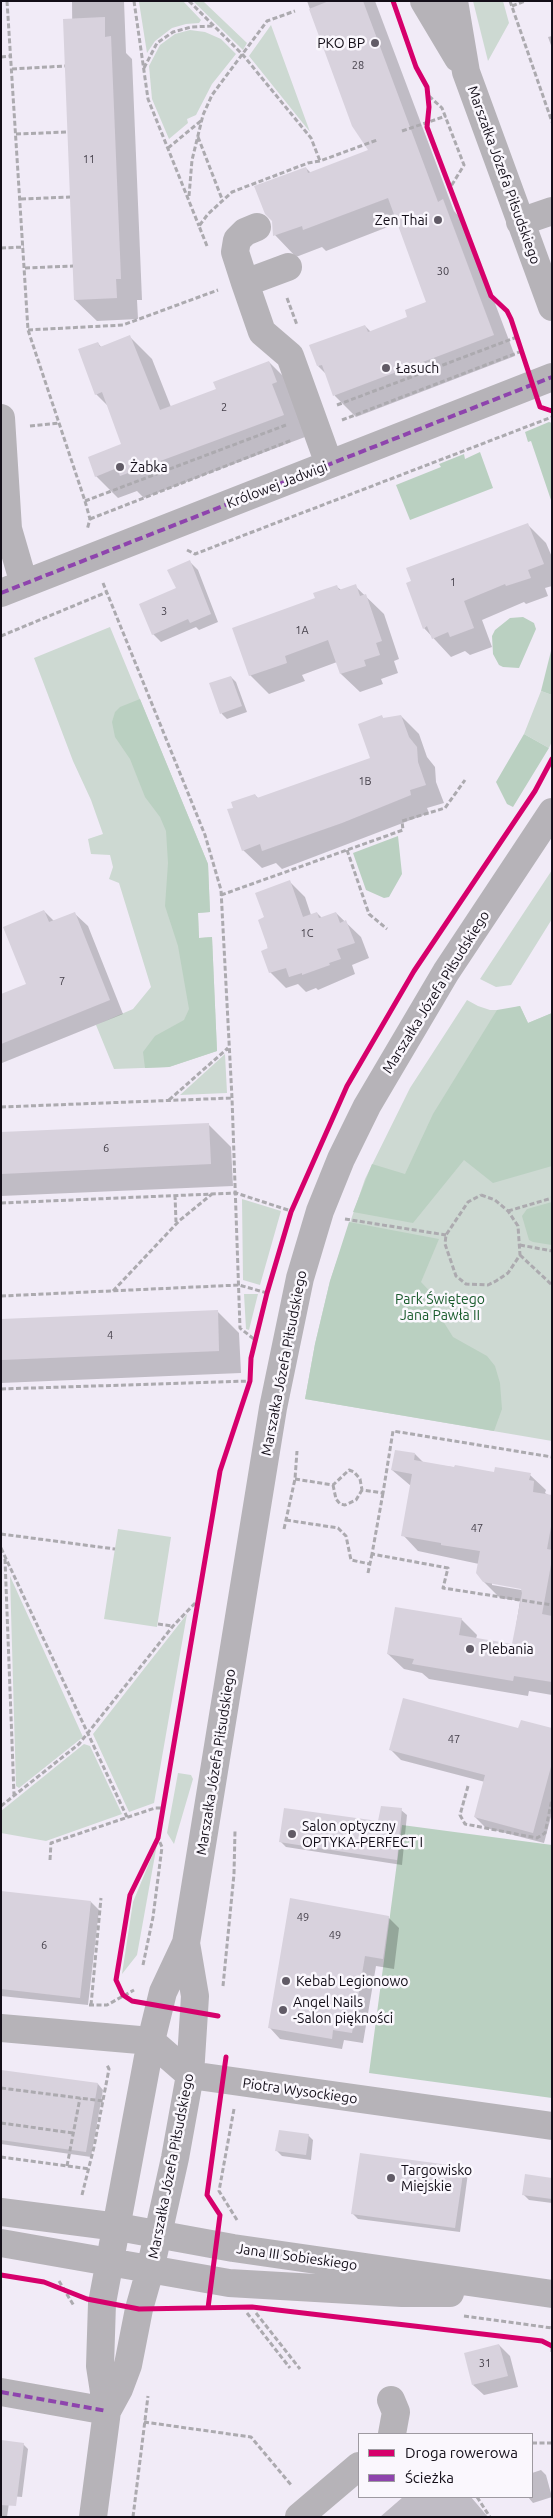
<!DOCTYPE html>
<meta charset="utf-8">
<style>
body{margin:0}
#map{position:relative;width:553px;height:2518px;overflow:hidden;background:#f1ebf7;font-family:Ubuntu,sans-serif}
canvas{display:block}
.frame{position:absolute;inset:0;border:2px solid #130e18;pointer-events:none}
.legend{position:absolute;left:358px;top:2433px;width:175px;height:65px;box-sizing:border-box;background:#faf7fd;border:1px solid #9e9aa1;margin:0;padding:6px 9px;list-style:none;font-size:15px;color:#130e18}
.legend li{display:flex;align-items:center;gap:10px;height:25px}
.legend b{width:25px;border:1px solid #9e9aa1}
</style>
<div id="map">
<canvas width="553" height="2518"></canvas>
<div class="frame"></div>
<ul class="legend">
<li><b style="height:6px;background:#d6006c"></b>Droga rowerowa</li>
<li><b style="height:6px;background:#8e44ad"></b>Ścieżka</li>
</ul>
</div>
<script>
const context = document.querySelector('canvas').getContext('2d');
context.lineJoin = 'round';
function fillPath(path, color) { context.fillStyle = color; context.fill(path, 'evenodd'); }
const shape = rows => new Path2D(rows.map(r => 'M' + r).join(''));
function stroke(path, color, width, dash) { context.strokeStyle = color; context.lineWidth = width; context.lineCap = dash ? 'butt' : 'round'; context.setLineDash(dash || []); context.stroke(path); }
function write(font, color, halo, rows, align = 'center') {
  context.font = font + ' Ubuntu,sans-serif'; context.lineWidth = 5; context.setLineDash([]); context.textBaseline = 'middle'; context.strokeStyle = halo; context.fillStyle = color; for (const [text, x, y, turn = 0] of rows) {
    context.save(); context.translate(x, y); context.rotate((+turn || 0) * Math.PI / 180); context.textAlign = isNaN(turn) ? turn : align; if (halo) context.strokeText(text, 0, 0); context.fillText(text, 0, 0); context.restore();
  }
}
fillPath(shape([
 [183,1,201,20,199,23,186,24,172,28,155,41,147,53,139,2],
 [193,1,204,2,247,43,243,50],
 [473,1,503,1,509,23,488,61],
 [271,25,310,132,249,56],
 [190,30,205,32,221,39,236,54,212,84,196,115,187,119,188,123,169,139,152,99,149,66,160,45,175,34],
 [110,627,208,864,210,912,198,913,199,938,212,937,217,1051,169,1067,114,1069,96,1025,133,1009,151,987,119,883,109,879,113,867,110,855,91,854,88,839,103,834,91,800,73,761,34,658],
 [541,691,552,695,552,741,549,748,524,734],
 [552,870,552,919,511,985,496,987,480,979],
 [467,1000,478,1006,490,1010,504,1010,520,1006,528,1023,552,1013,552,1441,305,1399,315,1344,330,1281,365,1179,410,1088],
 [225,1054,227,1093,180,1095],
 [242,1199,281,1211,260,1285,243,1280],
 [244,1294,258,1294,249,1330,246,1329],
 [118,1529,171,1537,157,1627,104,1619],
 [10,1576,83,1737,19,1788,16,1786],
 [187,1614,154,1803,129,1812,93,1734],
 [84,1744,90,1746,122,1814,46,1841,1,1833,1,1811],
 [178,1773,191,1775,193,1779,174,1844,167,1833],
 [157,1844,137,1955,122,1974,133,1902]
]), '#cdd9d2');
fillPath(shape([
 [549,422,552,423,552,503,531,441,528,442,525,432],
 [480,452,493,488,410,520,396,485,441,467,439,464,464,454,465,459],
 [523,617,534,623,536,629,519,668,503,667,499,665,493,654,492,636,495,630,510,618],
 [552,647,552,695,541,691],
 [140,699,208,864,210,912,198,913,199,938,212,937,217,1051,169,1067,145,1068,143,1052,155,1036,184,1020,189,1009,178,946,165,906,168,863,166,831,160,817,145,797,130,759,115,737,112,722,115,712,120,707],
 [524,734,549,748,513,807,507,804,496,782],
 [398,836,402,874,389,897,384,898,366,890,353,853],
 [520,1006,528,1023,552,1013,552,1166,493,1183,464,1160,413,1223,353,1212,372,1164,405,1174,433,1114,497,1010],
 [552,1202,552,1245,533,1242,529,1240,522,1216,527,1209],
 [349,1222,439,1239,421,1282,436,1298,443,1321,453,1337,487,1356,495,1366,500,1383,502,1409,494,1431,305,1399,315,1344,330,1281],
 [402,1825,552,1845,552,2098,369,2073]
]), '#bad0c1');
fillPath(shape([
 [72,1,124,1,126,53,132,59,142,300,137,300,138,319,97,321,75,300],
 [307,1,375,1,454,211,464,222,515,356,356,417,335,396,326,374,318,366,365,326,371,332,409,317,427,302,398,223,326,251,322,247,296,257,275,235,306,168,311,173,370,151,353,125],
 [552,36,552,48,548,37],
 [130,337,152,359,171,407,217,390,269,362,291,384,305,437,144,498,137,491,118,498,96,476,123,445,109,407,96,394,98,343,101,347],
 [528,525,546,543,552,557,552,586,545,588,548,596,526,604,524,602,482,620,492,647,470,655,465,651,451,657,424,628],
 [190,562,198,570,218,622,199,630,196,627,161,642,153,634],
 [336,586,341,590,355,586,384,614,399,659,394,661,398,673,381,679,383,684,360,692,341,674,337,662,302,675,305,681,269,694,250,675,316,599],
 [231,677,236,682,247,712,227,719,222,714,211,684],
 [401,716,419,734,427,757,435,767,436,782,444,803,427,808,429,813,282,869,276,863,262,868,243,850,235,808,255,795,259,799,372,759,382,717,384,719],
 [290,882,305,897,311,915,317,913,322,918,336,913,361,937,369,958,352,965,355,974,318,990,316,988,306,992,298,984,286,988,270,972,265,918],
 [44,911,54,921,74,913,88,926,123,1014,2,1063,1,995,28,985],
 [209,1125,231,1147,233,1186,1,1196,1,1134],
 [217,1311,239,1333,241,1373,1,1383,1,1320],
 [415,1454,424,1463,495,1473,530,1475,546,1490,545,1493,552,1497,552,1695,529,1691,528,1696,429,1679,422,1673,404,1669,388,1654,461,1619,477,1635,476,1639,513,1645,520,1601,500,1598,484,1582,479,1564,418,1551,403,1535,411,1486,392,1470],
 [492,1583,528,1588,527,1591,492,1585],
 [552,1729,552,1813,544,1843,486,1828,475,1817,485,1782,401,1760,391,1750,519,1730],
 [401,1810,407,1815,402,1865,286,1847,281,1842,379,1823],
 [1,1892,91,1902,99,1910,88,2005,1,1996],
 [388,1917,399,1928,394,1969,376,1966,363,2043,344,2040,342,2049,280,2039,270,2028],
 [1,2072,98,2084,103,2090,91,2157,1,2144],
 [308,2135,313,2140,311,2160,282,2156,277,2151],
 [463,2168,468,2173,460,2232,358,2219,352,2213],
 [552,2179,552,2203,529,2200,523,2194],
 [499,2345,510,2356,518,2387,484,2395,473,2385],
 [1,2441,23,2444,28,2449,22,2497,10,2496,7,2517,1,2517],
 [541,2470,546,2475,552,2497,533,2503,528,2497,532,2497,532,2473],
 [403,2497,471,2497,488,2517,380,2517]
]), '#0003');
fillPath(shape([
 [329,1,363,1,438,202,443,199,494,335,333,396,322,365,317,366,309,345,365,325,368,332,407,317,405,310,426,302,388,198,303,230,302,226,273,236,272,221,265,214,254,186,306,167,308,173,368,150,352,126,309,9],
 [105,17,105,37,111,36,121,279,116,279,117,298,74,300,63,19],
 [130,335,160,410,216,389,213,382,269,361,277,382,272,384,284,415,120,476,117,468,95,477,88,457,121,444,102,392,95,395,78,349,98,342,100,347],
 [528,523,544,564,528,570,531,578,506,586,505,584,464,601,474,628,450,637,448,632,432,639,427,626,423,629,406,583,411,581,406,568],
 [190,560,211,614,190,623,188,619,152,635,139,604,176,588,167,570],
 [356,584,360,596,366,594,382,641,376,643,380,655,364,660,366,666,340,674,328,640,285,656,287,663,249,676,232,628,315,598,313,593,337,585,339,590],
 [231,676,242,706,220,714,209,683],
 [382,715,383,718,401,715,409,737,417,747,418,762,426,785,410,790,411,795,342,823,262,851,260,844,242,851,227,809,233,808,231,802,255,794,257,798,370,758,358,724],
 [290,880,303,917,317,912,319,918,336,912,340,923,346,920,355,943,337,949,341,959,329,963,330,965,302,975,302,973,289,977,286,968,269,973,261,951,268,948,258,920,264,917,255,893],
 [44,910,49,922,75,912,110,1000,1,1044,1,994,26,984,3,927],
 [209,1123,211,1164,1,1174,1,1132],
 [218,1310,219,1351,1,1360,1,1319],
 [395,1450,415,1453,414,1460,454,1467,455,1465,494,1472,495,1467,531,1473,529,1480,534,1481,533,1492,552,1495,552,1521,547,1549,552,1550,552,1559,542,1614,552,1616,552,1682,514,1676,513,1681,412,1664,414,1659,387,1654,395,1607,462,1618,459,1635,512,1644,522,1593,521,1589,483,1582,476,1573,480,1551,441,1545,441,1543,401,1536,412,1474,391,1470],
 [403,1698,518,1728,521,1720,552,1728,552,1763,533,1833,474,1817,485,1775,389,1750],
 [381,1806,402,1808,397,1860,279,1842,284,1808,378,1821],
 [1,1891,91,1901,80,1998,1,1989],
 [290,1898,389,1916,383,1959,365,1956,352,2033,333,2030,332,2039,268,2028],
 [1,2070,98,2083,86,2152,1,2140],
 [279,2130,309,2134,306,2155,275,2151],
 [360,2153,464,2167,455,2228,351,2214],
 [525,2174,552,2178,552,2199,522,2195],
 [499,2344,508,2376,472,2385,464,2353],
 [1,2440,24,2443,16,2506,1,2505]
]), '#d8d2dd');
stroke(shape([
 [7,1,28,330,85,501,90,519,87,530],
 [134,1,148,99,199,226],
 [189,1,243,55,311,138,320,161],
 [510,1,552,122],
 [512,6,525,1],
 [1,57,11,56],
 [144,68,157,43,173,32,191,27,213,26],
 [12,69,65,66],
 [429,96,442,108,464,165,450,188],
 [402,131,446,116],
 [16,134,68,132],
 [198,137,222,199],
 [168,148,202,120],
 [189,196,192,160,203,115,212,95,267,21,295,11],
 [21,199,70,197],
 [207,246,199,226,208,214,232,192,308,163,320,161,377,140],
 [1,248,24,247],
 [25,268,73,266],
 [287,298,297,325],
 [28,330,123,325,218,290],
 [337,405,517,337],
 [342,420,522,351],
 [30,426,60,423],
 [85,501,286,425],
 [90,519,292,440],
 [187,550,195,554,552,417],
 [103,583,205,835,221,890,232,1098,240,1328,255,1340],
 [1,636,107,592],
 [347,850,369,914,387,929],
 [221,895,403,830,402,821,445,808,465,780],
 [169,1100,228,1048],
 [1,1107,232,1098],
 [175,1195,176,1222],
 [481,1195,495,1200,508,1211,518,1226,520,1255,508,1273,496,1281,488,1285,466,1284,456,1276,445,1244,446,1235,468,1202,481,1195],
 [1,1203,236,1193,291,1211],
 [508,1211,552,1198],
 [345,1219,446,1235],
 [520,1245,552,1251],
 [520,1255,552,1285],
 [113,1291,179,1221,212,1194],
 [1,1296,239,1285,267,1293],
 [1,1389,250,1381],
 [295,1479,333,1485,349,1470,354,1472,360,1479,362,1490,383,1493,393,1431,552,1457],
 [333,1485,336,1499,340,1504,345,1505,356,1500,362,1490],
 [383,1493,372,1554,448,1568,443,1588,552,1605],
 [286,1520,338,1528,346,1536,351,1560,370,1564],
 [284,1529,295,1479,297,1451],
 [1,1534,115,1549],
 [1,1548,127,1817],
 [5,1559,14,1795],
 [368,1573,372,1554],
 [158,1624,173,1626],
 [468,1786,460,1815,465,1824,537,1838,545,1833,552,1799],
 [1,1806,79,1744,173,1626,198,1600],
 [50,1860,51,1843,155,1808,164,1808],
 [143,1965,153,1917,162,1847,158,1838],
 [223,1986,234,1874,235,1831],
 [89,2005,107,2005,134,1990],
 [91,2005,101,1898],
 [1,2088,103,2101],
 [234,2109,219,2191,237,2220],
 [1,2123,73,2133],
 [1,2157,90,2169],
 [67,2166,80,2098],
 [82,2195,94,2147,109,2069,107,2065],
 [59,2281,74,2306],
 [247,2313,290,2368],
 [256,2313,300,2369],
 [464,2316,552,2328],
 [552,2348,552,2352],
 [144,2422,251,2437,292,2486],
 [532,2443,552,2443],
 [477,2497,490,2517],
 [133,2517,148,2396]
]), '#acaaaf', 3, [5, 2.5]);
stroke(shape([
 [424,1,458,58],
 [454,1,466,72,552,307],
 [520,222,552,211],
 [288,267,245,283,262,332,290,356,329,464],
 [245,283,235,252,237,240,245,232,257,227],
 [1,418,8,529,24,584],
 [1,593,552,377],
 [1,2028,151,2041,190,2075,552,2126],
 [1,2212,118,2227,233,2248,552,2294],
 [1,2243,229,2283,402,2293,450,2293],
 [1,2392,107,2411],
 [391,2400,396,2412,392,2434],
 [107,2411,119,2389,128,2365,139,2309,150,2270,175,2158,190,2075,195,1996,186,1943],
 [93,2517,107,2411,100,2366,102,2303,151,2041,163,1992,186,1943,273,1408,300,1278,320,1211,341,1159,367,1106,446,972,552,812],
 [299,2517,359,2466]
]), '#b6b3b8', 28);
stroke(shape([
 [1,593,552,377],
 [1,2392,107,2411]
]), '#8e44ad', 4, [8, 4]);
stroke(shape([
 [393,1,416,67,427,87,429,107,427,127,430,135,491,296,507,311,511,319,540,407,552,411],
 [218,2016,132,2001,123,1995,116,1980,130,1895,158,1838,220,1471,250,1381,251,1358,267,1293,291,1212,347,1086,414,971,535,791,552,759],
 [1,2275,44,2282,87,2299,139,2309,252,2307,542,2341,552,2346],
 [208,2308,220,2215,207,2195,226,2057]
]), '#d6006c', 5);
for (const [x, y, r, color] of [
 [375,43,5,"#615b66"],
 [438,220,5,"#615b66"],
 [386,368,5,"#615b66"],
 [120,467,5,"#615b66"],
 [470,1649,5,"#615b66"],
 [292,1834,5,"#615b66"],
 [286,1981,5,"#615b66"],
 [283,2010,5,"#615b66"],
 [391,2178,5,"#615b66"]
]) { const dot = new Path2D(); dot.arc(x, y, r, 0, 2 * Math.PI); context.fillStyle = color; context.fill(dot); stroke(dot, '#faf7fd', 2); }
write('11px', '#45404a', null, [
 ["28",358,65],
 ["11",89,159],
 ["30",443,271],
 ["2",224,407],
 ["1",453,582],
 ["3",164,611],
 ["1A",302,630],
 ["1B",365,781],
 ["1C",307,933],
 ["7",62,981],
 ["6",106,1148],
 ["4",110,1335],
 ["47",477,1528],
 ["47",454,1739],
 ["49",303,1917],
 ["49",335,1935],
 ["6",44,1945],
 ["31",485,2363]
]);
write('14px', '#130e18', '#faf7fd', [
 ["PKO BP",365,43,"right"],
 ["Zen Thai",428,220,"right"],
 ["Łasuch",396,368],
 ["Żabka",130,467],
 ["Plebania",480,1649],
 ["Salon optyczny",302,1826],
 ["OPTYKA-PERFECT I",302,1842],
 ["Kebab Legionowo",296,1981],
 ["Angel Nails",293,2002],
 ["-Salon piękności",293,2018],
 ["Targowisko",401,2170],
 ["Miejskie",401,2186]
], 'left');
write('14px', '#130e18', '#faf7fd', [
 ["Marszałka Józefa Piłsudskiego",504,175,70],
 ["Królowej Jadwigi",277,485,-21],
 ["Marszałka Józefa Piłsudskiego",436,992,-58],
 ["Marszałka Józefa Piłsudskiego",284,1363,-79],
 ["Marszałka Józefa Piłsudskiego",216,1762,-81],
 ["Piotra Wysockiego",300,2091,8],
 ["Marszałka Józefa Piłsudskiego",171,2166,-79],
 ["Jana III Sobieskiego",297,2257,8]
]);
write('14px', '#195b2c', '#faf7fd', [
 ["Park Świętego",440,1299],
 ["Jana Pawła II",440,1315]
]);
</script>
